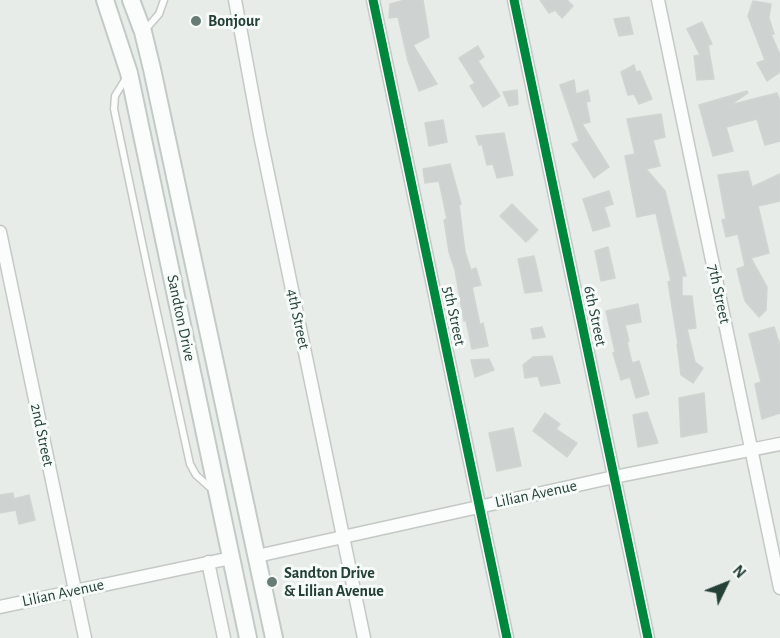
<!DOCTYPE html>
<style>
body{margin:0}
#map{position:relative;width:780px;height:638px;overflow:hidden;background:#e7ece9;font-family:"Alegreya Sans",sans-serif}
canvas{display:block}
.north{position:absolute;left:696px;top:554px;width:60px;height:60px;-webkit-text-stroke:4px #f6faf8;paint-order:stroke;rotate:47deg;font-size:16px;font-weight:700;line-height:24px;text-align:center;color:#244037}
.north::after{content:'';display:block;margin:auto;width:21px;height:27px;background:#244037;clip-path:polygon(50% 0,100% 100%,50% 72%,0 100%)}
</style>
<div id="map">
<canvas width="780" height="638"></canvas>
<div class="north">N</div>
</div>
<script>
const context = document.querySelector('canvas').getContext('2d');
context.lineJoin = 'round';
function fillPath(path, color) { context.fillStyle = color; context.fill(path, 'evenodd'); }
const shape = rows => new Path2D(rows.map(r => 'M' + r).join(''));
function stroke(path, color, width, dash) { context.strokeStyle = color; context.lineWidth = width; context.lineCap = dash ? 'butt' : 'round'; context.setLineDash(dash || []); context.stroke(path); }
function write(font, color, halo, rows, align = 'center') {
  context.font = font + ' "Alegreya Sans",sans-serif'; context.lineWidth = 6; context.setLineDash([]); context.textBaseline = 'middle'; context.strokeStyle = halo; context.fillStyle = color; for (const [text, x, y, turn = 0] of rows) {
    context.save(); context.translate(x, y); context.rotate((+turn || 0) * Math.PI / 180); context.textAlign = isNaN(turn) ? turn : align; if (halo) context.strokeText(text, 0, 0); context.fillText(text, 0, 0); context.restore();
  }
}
const building = shape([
 [405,0,423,0,429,37,413,45,437,84,419,91,408,61,398,17,389,18,390,4,405,0],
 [540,0,567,0,573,6,562,18,555,10,549,13,540,0],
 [753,1,771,4,769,18,774,34,771,34,780,55,780,72,767,81,757,63,765,60,748,16,753,1],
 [629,17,633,34,619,36,614,19,629,17],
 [702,22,712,44,708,45,714,79,697,80,694,56,700,55,687,29,702,22],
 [478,46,484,57,478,61,500,96,483,107,470,86,475,83,459,58,478,46],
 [634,65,636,72,640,71,652,99,639,104,634,94,628,95,621,72,634,65],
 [574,80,576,94,588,90,590,101,586,102,590,122,582,124,609,167,594,178,572,144,579,141,560,85,574,80],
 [517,90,518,104,509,106,503,92,517,90],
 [747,91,748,93,730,105,777,93,780,101,780,141,765,145,757,119,726,127,733,151,713,156,699,105,747,91],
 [661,114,665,137,653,140,660,166,646,169,665,191,686,276,682,276,682,296,692,296,696,328,687,329,695,362,703,368,693,383,681,375,677,344,678,344,668,282,671,281,656,213,637,217,625,156,635,154,627,119,661,114],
 [443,120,447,142,429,146,425,123,443,120],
 [504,133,513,175,497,178,493,164,487,165,482,144,479,145,476,136,504,133],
 [450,164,461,204,459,205,465,252,471,270,476,268,481,285,472,287,480,325,483,323,488,346,472,349,466,320,464,321,455,270,449,252,444,220,447,219,439,181,425,183,423,169,450,164],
 [748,171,752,187,780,174,780,201,758,206,769,253,751,258,767,287,766,310,759,317,745,301,737,269,745,266,738,234,726,237,722,220,726,219,718,175,748,171],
 [609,191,613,204,604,207,610,226,593,231,583,199,609,191],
 [512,204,538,230,526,242,500,216,512,204],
 [608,247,615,278,601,281,595,251,608,247],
 [534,256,542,291,525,293,518,259,534,256],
 [638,304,641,322,625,325,629,341,627,342,632,363,639,361,649,394,636,398,630,377,621,380,613,353,615,352,606,311,638,304],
 [542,327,545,337,533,339,531,329,542,327],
 [774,327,780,345,780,413,762,419,755,384,761,382,749,334,774,327],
 [552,356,560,383,541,386,538,376,525,378,523,365,533,357,552,356],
 [489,359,494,370,475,377,471,360,489,359],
 [704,393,707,432,681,437,679,398,704,393],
 [647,412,658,443,638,447,633,415,647,412],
 [545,413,560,424,556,429,577,443,567,457,533,431,545,413],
 [513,428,521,466,497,471,489,433,513,428],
 [13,493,14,499,29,495,35,520,19,524,16,510,0,513,0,495,13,493]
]);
fillPath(building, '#ced3d1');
stroke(building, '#d0d5d2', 1.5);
const service = shape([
 [146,29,159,14,164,0],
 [126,78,115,96,114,109,151,285,190,464,196,475,214,491]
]);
const minor = shape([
 [235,0,260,135,364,638],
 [373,0,507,638],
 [514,0,648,638],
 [658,0,780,588],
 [0,232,85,638],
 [257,556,614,477,780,444],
 [208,562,224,638],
 [0,607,231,558]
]);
const secondary = shape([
 [105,0,129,73,248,638],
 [131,0,143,32,152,69,274,638]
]);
stroke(service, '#c4c9c6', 9);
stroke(minor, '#c4c9c6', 15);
stroke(secondary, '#c2cac6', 20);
stroke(service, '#fbfcfc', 6);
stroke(minor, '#fbfcfc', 12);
stroke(secondary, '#fbfcfc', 16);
stroke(shape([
 [373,0,507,638],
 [514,0,648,638]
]), '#00873e', 9);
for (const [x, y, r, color] of [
 [196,21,6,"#687c75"],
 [272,582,6,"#687c75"]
]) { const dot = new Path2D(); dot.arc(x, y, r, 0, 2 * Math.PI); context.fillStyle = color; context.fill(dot); stroke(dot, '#f6faf8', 2); }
write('bold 16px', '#244037', '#f6faf8', [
 ["Bonjour",208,21],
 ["Sandton Drive",284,573],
 ["& Lilian Avenue",284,591]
], 'left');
write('16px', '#244037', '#f6faf8', [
 ["7th Street",719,294,78],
 ["5th Street",454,316,78],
 ["6th Street",595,316,78],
 ["Sandton Drive",181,318,78],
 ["4th Street",298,319,78],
 ["2nd Street",42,435,78],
 ["Lilian Avenue",536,494,-12],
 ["Lilian Avenue",63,593,-12]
]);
</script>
